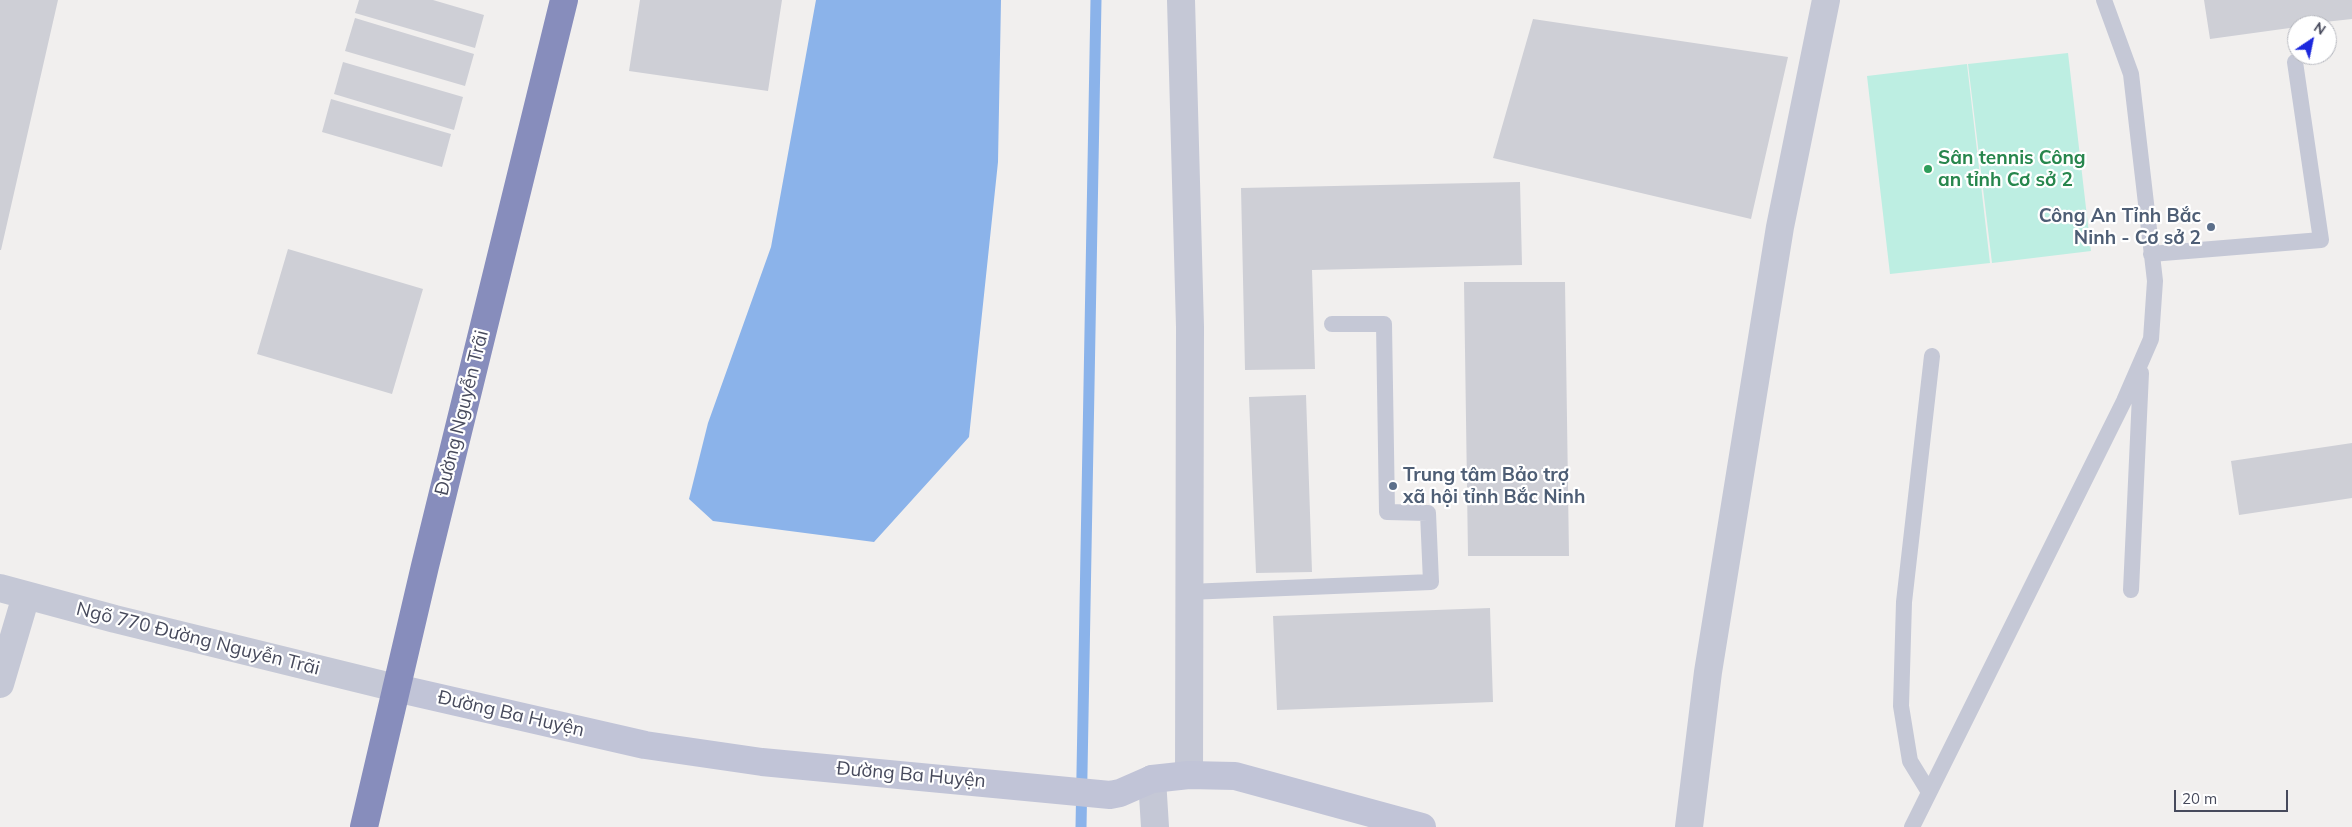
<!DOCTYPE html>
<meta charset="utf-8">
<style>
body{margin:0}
#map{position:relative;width:2352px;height:827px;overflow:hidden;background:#f1efee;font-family:Mulish,sans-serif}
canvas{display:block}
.north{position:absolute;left:2287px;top:15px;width:50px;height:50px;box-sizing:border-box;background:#fff;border:1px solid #b5b7be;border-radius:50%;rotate:34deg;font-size:14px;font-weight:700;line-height:20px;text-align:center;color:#474a5c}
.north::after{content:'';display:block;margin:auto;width:18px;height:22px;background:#1c28dd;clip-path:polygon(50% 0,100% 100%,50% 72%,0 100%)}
.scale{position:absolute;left:2174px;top:790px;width:114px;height:22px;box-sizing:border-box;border:2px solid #474a5c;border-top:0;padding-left:6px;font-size:15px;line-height:18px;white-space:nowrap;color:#474a5c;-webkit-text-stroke:4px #fff;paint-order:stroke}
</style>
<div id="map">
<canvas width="2352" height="827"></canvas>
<div class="north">N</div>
<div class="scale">20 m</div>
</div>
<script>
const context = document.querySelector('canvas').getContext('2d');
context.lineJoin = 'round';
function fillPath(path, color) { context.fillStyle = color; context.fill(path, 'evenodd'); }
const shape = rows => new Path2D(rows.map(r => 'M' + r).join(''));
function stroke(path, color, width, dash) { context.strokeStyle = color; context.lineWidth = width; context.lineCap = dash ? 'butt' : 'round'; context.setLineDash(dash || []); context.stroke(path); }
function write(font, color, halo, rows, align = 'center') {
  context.font = font + ' Mulish,sans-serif'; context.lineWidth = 4.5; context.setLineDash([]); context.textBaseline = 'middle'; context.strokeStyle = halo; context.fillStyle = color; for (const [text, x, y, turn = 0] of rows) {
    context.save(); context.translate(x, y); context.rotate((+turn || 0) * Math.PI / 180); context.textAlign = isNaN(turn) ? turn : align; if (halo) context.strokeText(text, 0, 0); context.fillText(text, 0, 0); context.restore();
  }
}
fillPath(shape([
 [2068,53,2091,251,1992,263,1968,64],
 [1967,64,1990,263,1890,274,1867,76]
]), '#bdeee2');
fillPath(shape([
 [816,0,1001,0,998,162,969,437,874,542,713,521,689,499,708,423,771,247]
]), '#8bb3ea');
stroke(shape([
 [1081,827,1096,0]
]), '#8bb3ea', 11);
fillPath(shape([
 [0,0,58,0,1,250,0,250],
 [359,0,433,0,484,15,475,48,355,13],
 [640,0,782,0,768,91,629,71],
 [2204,0,2352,0,2352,19,2297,25,2297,27,2210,39],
 [355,18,474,54,465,86,345,51],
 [1533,19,1788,57,1751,219,1493,158],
 [343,62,463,97,454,130,334,94],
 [331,99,451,134,442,167,322,132],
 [1520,182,1522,265,1312,270,1315,369,1245,370,1241,188],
 [288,249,423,289,392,394,257,354],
 [1464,282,1565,282,1569,556,1468,556],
 [1306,395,1312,572,1256,573,1249,397],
 [2352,443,2352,498,2239,515,2231,461],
 [1490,608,1493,702,1277,710,1273,616]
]), '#cecfd6');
stroke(shape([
 [2151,254,2321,240,2295,62],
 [2131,590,2141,373],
 [1188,592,1431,582,1428,513,1387,512,1384,324,1332,324],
 [1929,792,1910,761,1901,706,1904,602,1932,356],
 [1912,827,2124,401,2151,339,2155,281,2131,74,2104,0]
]), '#c5c8d6', 16);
stroke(shape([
 [1181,0,1190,327,1189,775],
 [0,588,115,619,396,688],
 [0,684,26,596],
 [1152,779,1155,827],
 [1689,827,1708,672,1780,227,1826,0]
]), '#c5c8d6', 28);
stroke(shape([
 [396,688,645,745,762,762,1110,795,1120,793,1152,779,1189,775,1235,776,1422,827]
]), '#c1c4d7', 28);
stroke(shape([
 [364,827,425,566,564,0]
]), '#878dbc', 28);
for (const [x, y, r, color] of [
 [1928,169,5,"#2e9e5b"],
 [2211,227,5,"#5c6f8a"],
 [1393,486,5,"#5c6f8a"]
]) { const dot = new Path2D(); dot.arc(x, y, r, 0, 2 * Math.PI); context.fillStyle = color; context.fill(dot); stroke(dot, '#fff', 2); }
write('bold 19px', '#27864d', '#fff', [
 ["Sân tennis Công",1938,158],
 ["an tỉnh Cơ sở 2",1938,180]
], 'left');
write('bold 19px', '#4e5e75', '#fff', [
 ["Công An Tỉnh Bắc",2201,216],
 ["Ninh - Cơ sở 2",2201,238],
 ["Trung tâm Bảo trợ",1403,475,"left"],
 ["xã hội tỉnh Bắc Ninh",1403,497,"left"]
], 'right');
write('19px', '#474a5c', '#fff', [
 ["Đường Nguyễn Trãi",462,413,-76],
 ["Ngõ 770 Đường Nguyễn Trãi",198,639,14],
 ["Đường Ba Huyện",511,714,13],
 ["Đường Ba Huyện",911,775,5]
]);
</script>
